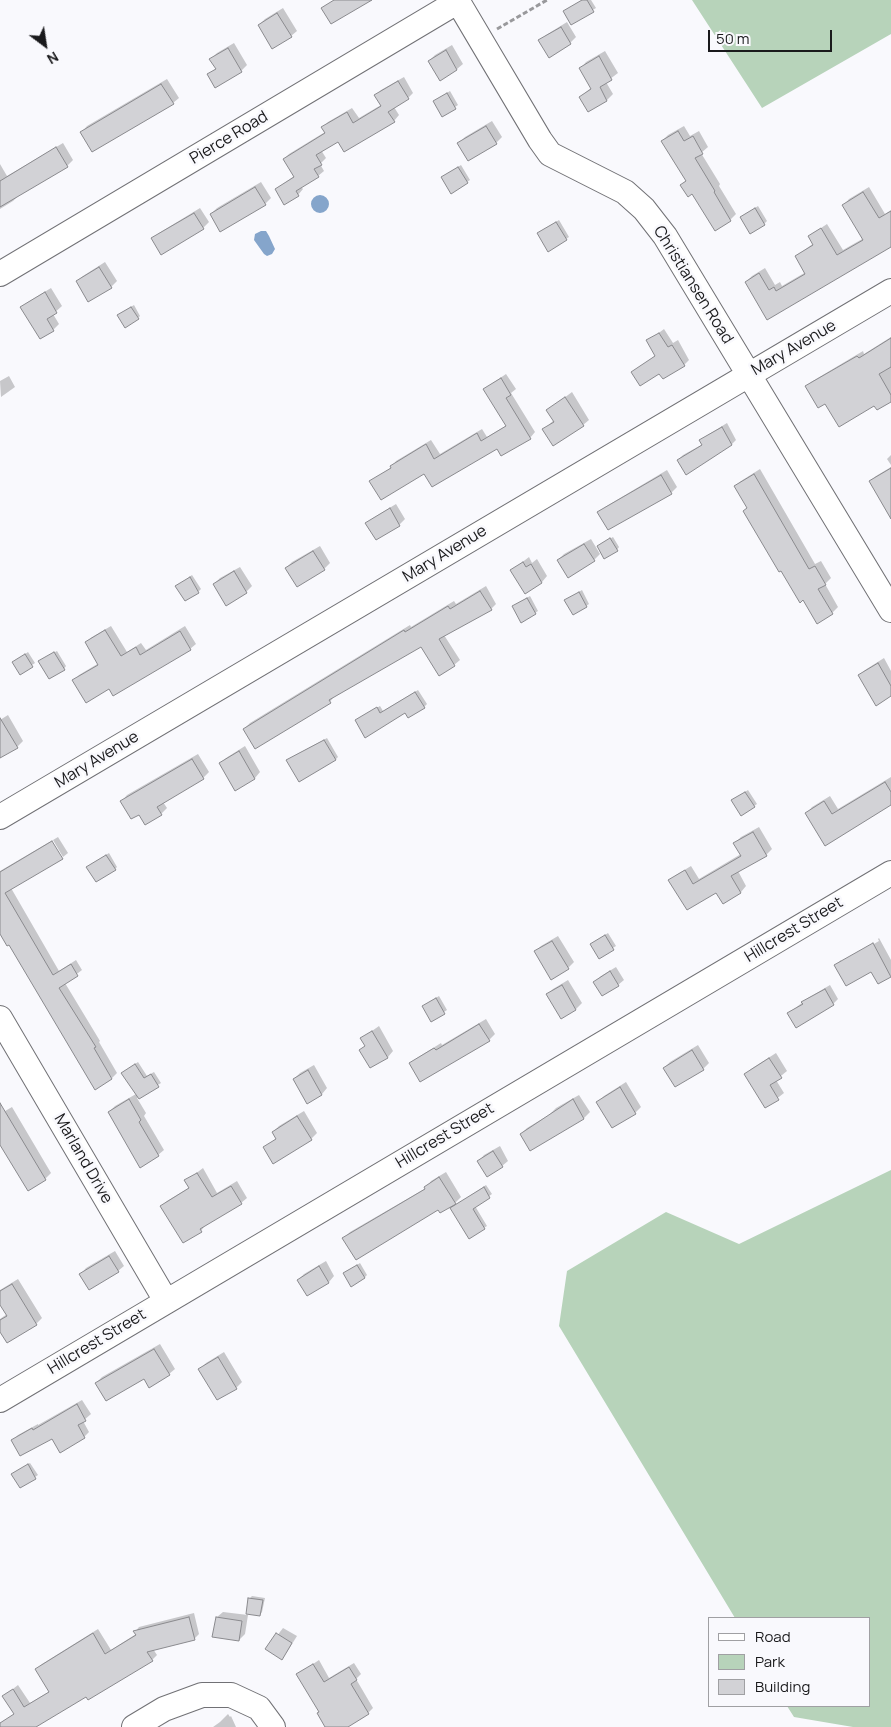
<!DOCTYPE html>
<style>
body{margin:0}
#map{position:relative;width:891px;height:1727px;overflow:hidden;background:#f9f9fd;font-family:Manrope,sans-serif}
canvas{display:block}
.legend{position:absolute;left:708px;top:1617px;width:162px;height:90px;box-sizing:border-box;background:#f9f9fd;border:1px solid #a0a0a3;margin:0;padding:6px 9px;list-style:none;font-size:15px;color:#1a1a1c}
.legend li{display:flex;align-items:center;gap:10px;height:25px}
.legend b{width:25px;border:1px solid #a0a0a3}
.north{position:absolute;left:20px;top:20px;width:50px;height:50px;-webkit-text-stroke:4px #f9f9fd;paint-order:stroke;rotate:149deg;font-size:14px;font-weight:700;line-height:20px;text-align:center;color:#1a1a1c}
.north::after{content:'';display:block;margin:auto;width:18px;height:22px;background:#1a1a1c;clip-path:polygon(50% 0,100% 100%,50% 72%,0 100%)}
.scale{position:absolute;left:708px;top:30px;width:124px;height:22px;box-sizing:border-box;border:2px solid #1a1a1c;border-top:0;padding-left:6px;font-size:15px;line-height:18px;white-space:nowrap;color:#1a1a1c;-webkit-text-stroke:4px #f9f9fd;paint-order:stroke}
</style>
<div id="map">
<canvas width="891" height="1727"></canvas>
<ul class="legend">
<li><b style="height:6px;background:#fff"></b>Road</li>
<li><b style="height:14px;background:#b7d3ba"></b>Park</li>
<li><b style="height:14px;background:#d2d2d6"></b>Building</li>
</ul>
<div class="north">N</div>
<div class="scale">50 m</div>
</div>
<script>
const context = document.querySelector('canvas').getContext('2d');
context.lineJoin = 'round';
function fillPath(path, color) { context.fillStyle = color; context.fill(path, 'evenodd'); }
const shape = rows => new Path2D(rows.map(r => 'M' + r).join(''));
function stroke(path, color, width, dash) { context.strokeStyle = color; context.lineWidth = width; context.lineCap = dash ? 'butt' : 'round'; context.setLineDash(dash || []); context.stroke(path); }
function write(font, color, halo, rows, align = 'center') {
  context.font = font + ' Manrope,sans-serif'; context.lineWidth = 5; context.setLineDash([]); context.textBaseline = 'middle'; context.strokeStyle = halo; context.fillStyle = color; for (const [text, x, y, turn = 0] of rows) {
    context.save(); context.translate(x, y); context.rotate((+turn || 0) * Math.PI / 180); context.textAlign = isNaN(turn) ? turn : align; if (halo) context.strokeText(text, 0, 0); context.fillText(text, 0, 0); context.restore();
  }
}
fillPath(shape([
 [692,0,891,0,891,34,762,108],
 [891,1170,891,1727,853,1727,794,1717,787,1706,870,1706,870,1618,735,1618,559,1326,567,1271,666,1212,739,1244]
]), '#b7d3ba');
fillPath(shape([
 '311 204a9 9 0 1 1 18 0a9 9 0 1 1-18 0Z',
 [261,231,266,231,269,236,275,249,272,254,267,256,264,254,254,240,255,234]
]), '#85a5cb');
fillPath(shape([
 [582,0,591,0,596,8,572,23,567,9],
 [283,8,297,31,291,36,259,25,265,19],
 [567,22,576,37,570,43,540,41,546,35],
 [234,43,247,65,241,71,209,74,216,68,211,59,217,53],
 [452,45,463,64,457,69,440,79,429,61,435,55],
 [605,51,618,73,606,82,613,94,607,100,589,111,580,97,592,87,581,68,586,62],
 [404,77,413,93,408,98,394,107,399,115,394,121,339,140,321,150,326,158,320,164,324,171,318,176,301,187,303,189,298,195,276,189,294,176,284,159,289,154,325,132,323,128,328,122,352,108,359,118,381,105,376,96,381,90],
 [167,79,179,98,173,103,82,132,87,126],
 [450,91,458,105,442,116,437,99],
 [492,121,502,137,496,143,459,143,465,137],
 [684,126,690,136,699,131,708,147,701,153,720,184,719,186,736,214,730,220,682,185,687,179,662,141,668,135],
 [63,143,73,160,67,166,19,195,13,201,0,209,0,164,7,176],
 [461,165,470,180,451,192,445,175],
 [261,182,271,198,265,204,211,214,217,208],
 [869,187,885,214,891,210,891,244,768,319,746,282,752,276,765,268,775,285,780,282,782,286,806,272,796,256,814,243,809,236,827,224,843,250,864,238,844,205,849,199],
 [758,206,767,221,764,224,741,217],
 [200,208,209,222,203,228,153,239,159,233],
 [559,220,569,237,566,239,541,231],
 [105,262,117,281,111,287,77,281,83,276],
 [51,288,62,306,53,314,59,324,53,330,22,308,28,302],
 [134,305,140,316,138,318,121,313],
 [664,329,673,343,678,340,689,360,684,365,660,372,632,373,656,355,648,341],
 [891,337,891,401,874,404,825,402,806,387,811,382,863,351,864,354],
 [506,374,516,389,511,393,535,432,530,438,497,447,424,473,371,481,392,467,396,461,431,440,440,454,482,429,487,437,507,425,484,389],
 [9,376,15,387,1,397,0,381],
 [572,392,589,420,583,425,544,429,554,420,548,410],
 [727,423,736,440,732,444,686,473,678,460,683,455,703,444,701,441,706,436],
 [891,455,891,465,887,459],
 [891,467,891,519,870,481,876,476],
 [760,469,815,564,821,561,831,578,825,584,838,607,832,613,748,507,735,486,741,481],
 [667,470,677,487,671,493,599,512,605,507],
 [396,504,405,519,399,525,376,539,367,523,373,518],
 [613,537,619,547,617,550,601,544],
 [591,539,600,554,594,560,558,560,564,554],
 [320,546,330,563,324,569,286,568,292,562],
 [529,557,532,563,537,559,547,576,542,582,525,592,512,570],
 [240,567,252,586,246,592,214,584,220,578],
 [192,575,201,589,198,592,177,586],
 [486,586,496,604,491,609,444,635,460,660,454,665,422,645,335,695,330,702,244,729,250,723,410,625,411,627,454,601,456,604],
 [582,590,589,604,586,606,566,600],
 [530,596,538,611,535,613,516,604],
 [111,626,127,652,141,643,146,650,185,626,196,644,190,649,74,681,79,675,99,663,86,642,92,637],
 [57,651,66,666,64,669,43,659],
 [28,652,35,663,20,673,14,662],
 [884,658,891,671,891,695,859,676,865,670],
 [418,690,427,704,424,707,406,712,359,718,380,706,383,711],
 [8,715,23,741,17,747,0,748,0,720],
 [327,738,338,757,336,759,290,758],
 [245,746,260,772,255,778,236,789,220,764,226,758],
 [198,754,209,772,203,778,163,802,167,808,161,814,139,813,122,801,127,795],
 [891,777,891,803,826,844,807,813,812,807,830,796,838,809],
 [748,790,757,804,754,806,735,798],
 [759,827,772,849,766,855,738,871,746,886,741,892,723,902,716,891,670,880,676,875,691,866,699,879,741,854,735,843,741,837],
 [58,837,68,853,63,857,53,840],
 [51,841,61,858,11,888,59,971,76,960,82,970,65,983,100,1041,99,1042,117,1073,112,1078,0,931,0,871],
 [109,853,117,867,115,869,90,865],
 [608,933,616,946,599,957,591,944],
 [558,936,574,962,568,968,535,952,541,946],
 [879,938,891,960,891,975,878,983,871,970,836,965,841,960,841,963,879,941,878,939],
 [616,967,624,980,618,985,595,982,601,976],
 [568,980,582,1003,576,1009,561,1018,547,995,553,989],
 [830,985,838,999,833,1004,796,1026,789,1013,808,998],
 [439,996,447,1010,432,1020,426,1004],
 [486,1019,495,1034,489,1040,411,1064,417,1058,441,1043,442,1045],
 [379,1026,393,1051,388,1057,371,1067,361,1050,366,1045,362,1038],
 [698,1045,709,1063,703,1069,664,1068,670,1062],
 [776,1053,787,1071,776,1080,784,1093,766,1107,746,1074,751,1069],
 [138,1062,147,1076,154,1072,161,1083,137,1098,146,1113,144,1116,164,1150,158,1155,109,1112,115,1106,136,1094,122,1073],
 [314,1065,327,1088,322,1094,308,1102,294,1079,300,1073],
 [626,1082,641,1107,635,1113,598,1102,604,1096],
 [579,1095,590,1112,584,1118,530,1149,521,1134,527,1128,549,1115,556,1108],
 [12,1107,51,1173,45,1179,28,1189,0,1143,0,1114],
 [304,1111,317,1133,311,1139,265,1147,277,1138,273,1132,279,1126],
 [500,1146,508,1161,502,1166,479,1161,484,1155],
 [203,1168,217,1193,237,1181,247,1198,241,1203,206,1224,201,1231,183,1241,162,1206,167,1201,190,1187,186,1181],
 [446,1172,461,1197,455,1203,441,1212,438,1208,344,1238,350,1232,426,1188,431,1181],
 [486,1185,492,1194,475,1206,487,1226,469,1237,452,1208],
 [115,1251,124,1266,118,1271,81,1274,86,1268],
 [326,1261,334,1276,329,1282,307,1295,298,1280,304,1274],
 [360,1263,367,1275,365,1277,347,1271],
 [18,1279,42,1318,36,1324,0,1329,0,1319,7,1314,0,1302,0,1290],
 [160,1344,175,1369,169,1374,96,1383,102,1377],
 [224,1352,242,1382,236,1388,200,1369,206,1363],
 [82,1400,91,1414,83,1421,89,1432,84,1437,60,1451,52,1437,13,1440,18,1435,38,1424,38,1425],
 [30,1463,38,1475,20,1487,15,1472],
 [252,1596,265,1598,262,1612,260,1615,249,1599],
 [223,1612,248,1615,245,1634,239,1640,217,1617],
 [194,1613,199,1634,194,1639,153,1649,157,1655,152,1660,86,1695,34,1727,2,1727,0,1724,15,1713,4,1696,18,1685,30,1703,50,1691,37,1669,42,1664,98,1629,111,1650,136,1634,135,1632,139,1627],
 [283,1628,297,1636,287,1652,281,1658,267,1649],
 [319,1660,329,1678,354,1663,361,1674,356,1679,373,1708,368,1713,346,1727,327,1727,320,1712,298,1674],
 [228,1714,230,1717,231,1716,236,1727,213,1727,220,1722]
]), '#0003');
const building = shape([
 [334,0,372,0,331,24,321,8,334,0],
 [582,0,587,0,594,12,571,25,563,11,582,0],
 [277,13,292,37,272,49,258,25,277,13],
 [561,27,571,44,549,58,538,40,561,27],
 [228,48,242,72,215,88,207,74,216,69,209,59,228,48],
 [446,50,457,70,440,81,428,61,446,50],
 [599,56,612,80,600,87,607,101,588,112,579,97,591,89,579,68,599,56],
 [398,81,409,99,388,112,395,122,344,152,338,142,316,155,322,165,314,169,319,177,296,191,299,196,284,205,275,189,294,177,283,159,325,133,321,127,347,112,353,123,381,106,374,95,398,81],
 [161,84,174,104,92,152,80,132,161,84],
 [447,93,456,109,442,117,433,101,447,93],
 [486,126,497,144,468,161,457,143,486,126],
 [678,131,684,141,693,136,703,154,695,158,715,191,714,192,731,221,715,231,692,194,688,197,680,185,686,181,661,141,678,131],
 [56,147,68,167,0,207,0,181,56,147],
 [458,167,468,183,451,194,441,177,458,167],
 [255,187,266,205,220,232,210,214,255,187],
 [863,192,879,218,891,211,891,247,767,320,745,282,759,273,769,290,774,287,776,291,805,274,795,256,813,245,808,236,821,228,837,255,863,240,842,205,863,192],
 [755,208,765,225,750,234,740,217,755,208],
 [194,213,204,229,161,255,151,238,194,213],
 [556,222,567,240,548,252,537,233,556,222],
 [99,267,112,288,88,302,76,281,99,267],
 [45,292,57,313,47,319,54,331,40,339,20,307,45,292],
 [131,307,139,319,125,328,117,315,131,307],
 [659,333,668,347,672,345,685,366,663,379,659,374,640,386,631,372,655,356,646,340,659,333],
 [891,338,891,367,879,374,891,395,891,402,877,410,874,406,839,427,825,404,818,408,805,386,857,356,859,358,891,338],
 [501,378,511,395,506,398,531,439,501,456,497,449,432,487,424,474,381,500,369,481,391,468,390,466,426,444,434,459,477,433,481,441,506,426,483,389,501,378],
 [565,397,584,426,553,446,542,429,554,422,546,410,565,397],
 [722,427,732,445,686,475,677,460,702,445,699,440,722,427],
 [891,468,891,519,869,481,891,468],
 [754,474,809,569,815,566,826,585,818,589,833,614,817,624,803,600,800,603,781,571,779,572,743,511,747,508,734,486,754,474],
 [661,475,672,494,608,530,597,512,661,475],
 [390,508,400,526,376,540,365,523,390,508],
 [610,538,618,551,604,559,597,546,610,538],
 [584,544,595,561,568,578,557,560,584,544],
 [313,551,325,570,297,587,285,568,313,551],
 [523,562,526,567,531,564,542,583,525,594,510,570,523,562],
 [234,571,247,593,226,606,213,584,234,571],
 [190,577,199,593,185,601,175,586,190,577],
 [480,591,492,610,439,639,455,666,439,676,421,647,329,700,331,703,255,749,243,729,404,630,405,632,448,606,450,609,480,591],
 [579,592,587,607,573,615,564,600,579,592],
 [527,598,536,614,521,623,512,606,527,598],
 [105,630,121,656,136,647,140,655,180,631,191,650,113,696,109,689,86,703,72,680,98,665,85,642,105,630],
 [54,652,65,670,49,679,38,661,54,652],
 [25,654,33,667,20,675,12,662,25,654],
 [878,663,891,686,891,696,876,706,858,675,878,663],
 [415,692,425,708,408,718,405,713,365,738,355,720,377,707,380,713,415,692],
 [0,718,18,748,0,758,0,718],
 [324,740,336,760,299,782,286,760,324,740],
 [239,751,255,779,235,791,219,763,239,751],
 [192,759,204,779,157,807,162,815,145,825,139,815,131,819,120,801,192,759],
 [885,782,891,792,891,805,825,846,805,813,824,801,832,814,885,782],
 [745,792,755,807,741,816,731,800,745,792],
 [753,832,767,856,731,876,741,893,723,904,716,893,687,910,668,880,685,870,693,884,741,856,733,843,753,832],
 [52,841,63,859,5,893,53,975,71,964,78,976,59,988,96,1047,94,1048,112,1079,95,1090,9,945,7,946,0,934,0,872,52,841],
 [106,855,116,870,96,882,86,867,106,855],
 [605,935,614,950,599,959,590,944,605,935],
 [552,941,569,969,551,980,534,951,552,941],
 [873,943,891,977,878,984,871,972,846,986,834,965,873,943],
 [610,971,619,986,602,996,593,982,610,971],
 [562,985,576,1010,561,1019,546,994,562,985],
 [825,989,834,1005,796,1028,787,1013,803,1004,801,1002,825,989],
 [436,998,445,1014,431,1022,422,1006,436,998],
 [479,1024,490,1041,420,1082,409,1063,434,1048,436,1050,479,1024],
 [372,1031,388,1058,370,1068,359,1050,365,1046,360,1038,372,1031],
 [692,1050,704,1070,675,1087,663,1068,692,1050],
 [769,1058,782,1078,770,1085,779,1100,765,1108,744,1074,769,1058],
 [135,1064,144,1078,151,1074,159,1087,139,1099,121,1073,135,1064],
 [308,1070,322,1095,307,1104,293,1079,308,1070],
 [620,1087,636,1114,612,1128,596,1102,620,1087],
 [129,1099,141,1120,139,1122,159,1156,140,1168,108,1112,129,1099],
 [573,1099,584,1119,530,1151,520,1134,573,1099],
 [0,1103,46,1180,28,1191,0,1145,0,1103],
 [297,1116,312,1140,273,1164,263,1147,276,1139,272,1132,297,1116],
 [493,1151,503,1167,487,1177,477,1161,493,1151],
 [197,1173,212,1197,231,1186,242,1204,200,1229,202,1232,183,1243,160,1206,189,1188,184,1180,197,1173],
 [439,1177,456,1204,440,1213,438,1210,356,1260,342,1238,425,1189,424,1187,439,1177],
 [484,1187,490,1198,473,1209,485,1229,469,1239,450,1208,484,1187],
 [109,1256,119,1272,89,1290,79,1274,109,1256],
 [357,1265,365,1278,351,1287,343,1273,357,1265],
 [319,1266,329,1283,307,1296,297,1280,319,1266],
 [12,1284,37,1325,7,1343,0,1332,0,1320,7,1316,0,1305,0,1291,12,1284],
 [154,1349,170,1375,149,1388,144,1379,106,1401,95,1383,154,1349],
 [218,1357,237,1389,217,1400,198,1369,218,1357],
 [77,1404,86,1421,78,1425,85,1438,60,1453,52,1439,20,1456,11,1440,32,1428,33,1430,77,1404],
 [28,1464,36,1479,20,1488,11,1474,28,1464],
 [248,1598,263,1600,260,1616,246,1614,248,1598],
 [189,1617,195,1640,147,1652,153,1661,88,1700,86,1697,36,1727,0,1727,0,1723,14,1714,2,1696,13,1689,24,1707,49,1692,35,1669,93,1633,105,1654,136,1635,133,1631,189,1617],
 [216,1617,242,1621,239,1641,212,1637,216,1617],
 [276,1633,292,1643,282,1660,265,1649,276,1633],
 [313,1664,324,1682,349,1667,357,1680,351,1684,369,1714,348,1727,325,1727,317,1713,319,1712,296,1674,313,1664]
]);
fillPath(building, '#d2d2d6');
stroke(building, '#8a8a8e', 1);
const minor = shape([
 [457,0,540,140,550,154,625,192,644,209,665,236,891,610],
 [0,274,457,2],
 [0,817,891,291],
 [0,1018,166,1301],
 [0,1400,891,873],
 [134,1727,164,1709,202,1695,231,1695,259,1708,273,1727]
]);
stroke(minor, '#717175', 26);
stroke(shape([
 [497,29,547,0]
]), '#99999c', 3, [5, 2.5]);
stroke(minor, '#fff', 24);
write('16px', '#1a1a1c', '#f9f9fd', [
 ["Pierce Road",229,138,-31],
 ["Christiansen Road",693,285,58],
 ["Mary Avenue",794,348,-30],
 ["Mary Avenue",445,554,-31],
 ["Mary Avenue",97,760,-31],
 ["Hillcrest Street",794,930,-31],
 ["Hillcrest Street",445,1136,-31],
 ["Marland Drive",83,1159,60],
 ["Hillcrest Street",97,1342,-31]
]);
</script>
